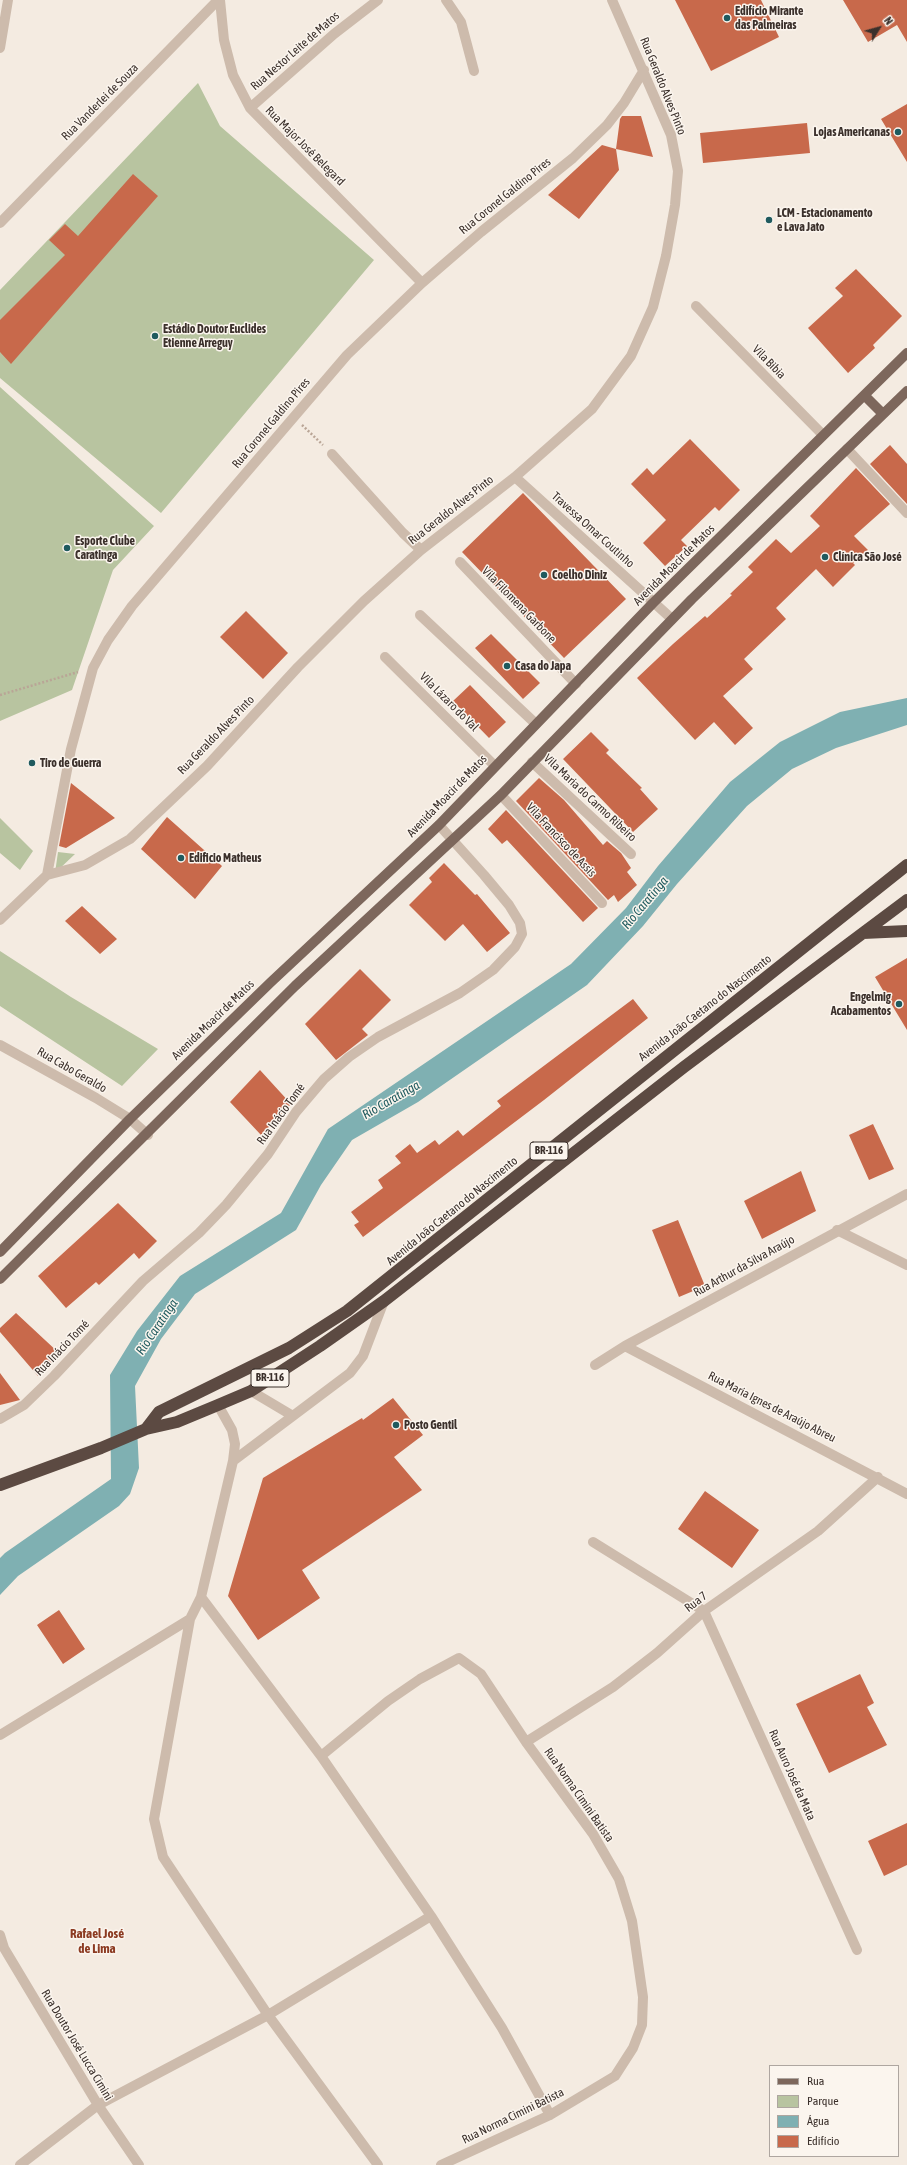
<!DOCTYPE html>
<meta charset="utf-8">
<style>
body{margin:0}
#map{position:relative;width:907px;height:2165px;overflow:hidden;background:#f4ebe1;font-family:"Asap Condensed",sans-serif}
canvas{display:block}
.legend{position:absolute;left:769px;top:2065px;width:130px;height:92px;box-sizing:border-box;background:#fbf5ee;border:1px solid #aea6a0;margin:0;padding:5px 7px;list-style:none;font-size:12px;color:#3b302b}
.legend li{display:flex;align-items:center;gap:8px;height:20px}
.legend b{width:20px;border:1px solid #aea6a0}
.north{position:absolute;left:859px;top:8px;width:40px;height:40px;-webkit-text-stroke:3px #fbf5ee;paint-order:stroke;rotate:53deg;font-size:11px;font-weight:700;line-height:16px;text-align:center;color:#3b302b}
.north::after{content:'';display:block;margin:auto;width:14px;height:18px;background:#3b302b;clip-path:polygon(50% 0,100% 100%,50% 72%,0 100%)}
</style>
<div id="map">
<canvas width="907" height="2165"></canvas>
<ul class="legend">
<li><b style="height:5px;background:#7d675c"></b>Rua</li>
<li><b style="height:11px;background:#b8c4a0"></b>Parque</li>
<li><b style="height:11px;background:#7fb0b2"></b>Água</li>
<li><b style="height:11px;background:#c8694b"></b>Edifício</li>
</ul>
<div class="north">N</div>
</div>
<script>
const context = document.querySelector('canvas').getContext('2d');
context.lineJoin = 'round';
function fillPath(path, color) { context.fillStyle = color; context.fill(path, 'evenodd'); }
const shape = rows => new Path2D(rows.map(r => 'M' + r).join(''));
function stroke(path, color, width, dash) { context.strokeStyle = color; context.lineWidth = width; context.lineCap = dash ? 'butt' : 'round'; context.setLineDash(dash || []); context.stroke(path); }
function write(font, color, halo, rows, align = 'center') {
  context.font = font + ' "Asap Condensed",sans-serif'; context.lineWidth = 3; context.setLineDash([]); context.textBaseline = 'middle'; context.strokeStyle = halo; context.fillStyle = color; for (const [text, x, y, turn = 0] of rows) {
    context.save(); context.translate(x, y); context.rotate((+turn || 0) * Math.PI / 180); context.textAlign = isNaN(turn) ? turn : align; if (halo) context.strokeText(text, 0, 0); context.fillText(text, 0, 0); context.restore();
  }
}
fillPath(shape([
 [198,83,220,126,374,260,161,513,0,378,0,290],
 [0,387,154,526,113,570,72,690,0,721],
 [0,818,33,851,20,870,0,853],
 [58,852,75,854,55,873],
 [0,951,71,997,158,1049,122,1086,0,1006]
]), '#b8c4a0');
fillPath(shape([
 [907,698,907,725,836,748,792,769,747,806,677,884,643,926,587,985,418,1102,352,1140,321,1185,296,1230,195,1294,161,1339,135,1386,139,1468,130,1494,119,1506,18,1576,0,1595,0,1558,5,1553,111,1479,110,1375,137,1331,180,1276,281,1213,328,1129,571,964,626,908,658,866,730,782,780,742,840,712]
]), '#7fb0b2');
fillPath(shape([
 [675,0,761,0,779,37,711,71],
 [843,0,907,0,907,42,897,25,868,42],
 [907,104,907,162,881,119],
 [622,116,641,116,653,157,616,149,620,119],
 [807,123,810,153,703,163,700,133],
 [602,145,616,149,619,170,579,219,548,195],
 [133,174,158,196,11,364,0,352,0,320,65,255,49,240,65,224,78,236],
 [856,269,902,316,873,345,875,348,848,373,808,328,843,296,835,288],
 [690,439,740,490,719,511,715,507,681,540,687,546,665,566,643,543,666,520,631,484,647,468,653,475],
 [890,445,907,464,907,504,870,464],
 [856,468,890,504,854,536,868,550,853,563,855,565,833,587,816,569,776,608,786,619,744,659,753,669,723,696,753,728,735,745,714,722,695,740,637,678,673,644,705,616,707,618,732,595,730,594,753,572,748,567,776,539,791,553,820,526,810,516],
 [523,493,626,599,564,658,462,552],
 [246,611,288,653,263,679,220,637],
 [491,634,540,683,523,699,475,648],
 [470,685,506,722,489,738,453,701],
 [591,732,609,750,606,753,642,788,640,789,658,809,633,832,563,759],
 [539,778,564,800,603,845,607,841,621,853,631,868,627,872,637,885,618,902,614,895,608,900,516,801],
 [71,783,115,818,66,848,59,846],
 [506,810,598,908,583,922,507,840,502,844,488,829],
 [167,817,222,866,195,899,141,849],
 [444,863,475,895,477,894,510,933,487,952,463,924,445,941,409,905,432,882,429,878],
 [82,906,117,939,100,954,65,921],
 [907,958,907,1030,875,977],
 [360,969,391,1000,362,1029,368,1035,336,1060,305,1024],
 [633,999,648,1018,544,1100,363,1237,354,1225,359,1222,351,1212,383,1188,378,1180,401,1163,395,1156,410,1144,417,1153,435,1140,439,1145,458,1130,463,1136,501,1106,497,1101],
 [260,1070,291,1104,261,1135,230,1102],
 [873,1124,894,1169,869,1180,849,1135],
 [801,1171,816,1211,762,1239,744,1201],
 [118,1203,157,1241,139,1259,134,1253,99,1285,96,1282,66,1308,38,1276],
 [678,1220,705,1286,679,1297,652,1230],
 [16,1313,60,1354,38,1376,0,1332,0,1328],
 [0,1373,20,1400,0,1405],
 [393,1398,423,1435,394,1457,422,1490,302,1570,320,1598,258,1640,228,1596,263,1478,362,1418,363,1420],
 [705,1491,759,1530,732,1568,678,1529],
 [59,1610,85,1649,63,1664,37,1625],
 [860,1674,874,1703,867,1707,887,1745,829,1773,796,1704],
 [907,1823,907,1865,884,1876,868,1841]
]), '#c8694b');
stroke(shape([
 [302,425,323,445],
 [0,695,78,672]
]), '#b9a596', 2.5, [2, 2]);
stroke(shape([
 [220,0,224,40,233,75,250,108,422,283],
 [446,0,461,22,474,71],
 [0,48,8,0],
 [250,108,334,34,378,0],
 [0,223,218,0],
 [696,306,823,435],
 [847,449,907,513],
 [332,454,403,533,421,550],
 [515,477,672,619],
 [460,562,576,684],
 [420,615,536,724],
 [385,657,495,766],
 [532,762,631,854],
 [501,795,602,903],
 [47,875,71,749,93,668,108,640,132,606,347,355,422,283,481,232,573,158,607,125,624,103,644,70],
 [0,920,47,875,85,865,130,839,207,766,298,667,364,601,421,550,515,477,592,409,631,356,653,307,666,256,675,205,678,171,671,135,612,0],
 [0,1045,96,1098,130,1119,148,1135],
 [837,1230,907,1265],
 [625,1346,907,1494],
 [595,1365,625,1346,907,1194],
 [251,1391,293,1416],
 [218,1405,232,1430,235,1444,233,1461,201,1597,190,1619,154,1819,163,1857,268,2015,378,2165],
 [0,1419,24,1405,54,1376,143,1281,199,1233,226,1205,268,1154,296,1112,324,1079,349,1057,378,1037,460,993,493,970,515,947,522,934,520,923,509,905,484,875,439,825],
 [233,1461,350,1373,363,1356,384,1301],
 [593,1542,704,1611,857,1950],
 [201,1597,321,1756,431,1916,502,2028,550,2115],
 [0,1735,190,1619],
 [526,1742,613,1687,657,1653,704,1611,818,1531,878,1477],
 [321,1756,388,1701,420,1679,459,1658,481,1674,526,1742,593,1834,619,1879,632,1921,643,1997,642,2025,633,2048,615,2076,550,2115,441,2165],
 [0,1935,4,1948,98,2105,139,2165],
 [20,2165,98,2105,268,2015,431,1916]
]), '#cdbbac', 10);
stroke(shape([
 [865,396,883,414],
 [0,1252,130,1119,271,982,439,825,653,603,907,353],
 [0,1279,295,986,501,795,692,599,907,391]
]), '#7d675c', 10);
stroke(shape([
 [863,933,907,931],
 [146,1429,159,1412,289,1348,347,1311,907,865],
 [0,1485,101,1448,146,1429,177,1422,218,1405,251,1391,320,1346,384,1301,684,1067,907,900]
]), '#5c4a42', 12);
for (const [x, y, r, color] of [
 [727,18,4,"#1f5a5e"],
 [898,132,4,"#1f5a5e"],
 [769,220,4,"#1f5a5e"],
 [155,336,4,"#1f5a5e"],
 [67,548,4,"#1f5a5e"],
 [825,557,4,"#1f5a5e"],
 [544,575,4,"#1f5a5e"],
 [507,666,4,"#1f5a5e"],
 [32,763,4,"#1f5a5e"],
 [181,858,4,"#1f5a5e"],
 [899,1004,4,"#1f5a5e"],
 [396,1425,4,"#1f5a5e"]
]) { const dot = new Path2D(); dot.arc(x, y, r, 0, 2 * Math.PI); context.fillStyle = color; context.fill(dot); stroke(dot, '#fbf5ee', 1.5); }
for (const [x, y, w] of [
 [549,1151,38],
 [270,1378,38]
]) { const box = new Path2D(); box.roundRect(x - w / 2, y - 9, w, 18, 3); context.fillStyle = '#fbf5ee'; context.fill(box); stroke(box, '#3b302b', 1); }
write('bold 11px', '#3b302b', null, [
 ["BR-116",549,1151],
 ["BR-116",270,1378]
]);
write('bold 12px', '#3b302b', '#fbf5ee', [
 ["Edifício Mirante",735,11],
 ["das Palmeiras",735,25],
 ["Lojas Americanas",890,132,"right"],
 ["LCM - Estacionamento",777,213],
 ["e Lava Jato",777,227],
 ["Estádio Doutor Euclides",163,329],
 ["Etienne Arreguy",163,343],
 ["Esporte Clube",75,541],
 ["Caratinga",75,555],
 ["Clínica São José",833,557],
 ["Coelho Diniz",552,575],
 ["Casa do Japa",515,666],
 ["Tiro de Guerra",40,763],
 ["Edificio Matheus",189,858],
 ["Engelmig",891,997,"right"],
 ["Acabamentos",891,1011,"right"],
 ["Posto Gentil",404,1425]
], 'left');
write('12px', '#3b302b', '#fbf5ee', [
 ["Rua Nestor Leite de Matos",295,51,-41],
 ["Rua Geraldo Alves Pinto",663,86,68],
 ["Rua Vanderlei de Souza",100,102,-45],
 ["Rua Major José Belegard",305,146,45],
 ["Rua Coronel Galdino Pires",505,196,-39],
 ["Vila Bibia",769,362,46],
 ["Rua Coronel Galdino Pires",271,423,-50],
 ["Rua Geraldo Alves Pinto",451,510,-38],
 ["Travessa Omar Coutinho",593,530,42],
 ["Avenida Moacir de Matos",674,565,-45],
 ["Vila Filomena Garbone",519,605,46],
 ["Vila Lázaro do Val",449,702,45],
 ["Rua Geraldo Alves Pinto",216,735,-46],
 ["Avenida Moacir de Matos",447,796,-46],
 ["Vila Maria do Carmo Ribeiro",590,798,43],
 ["Vila Francisco de Assis",561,840,47],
 ["Avenida João Caetano do Nascimento",705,1008,-38],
 ["Avenida Moacir de Matos",213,1020,-44],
 ["Rua Cabo Geraldo",72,1070,30],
 ["Rua Inácio Tomé",281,1114,-54],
 ["Avenida João Caetano do Nascimento",452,1211,-39],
 ["Rua Arthur da Silva Araújo",744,1266,-29],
 ["Rua Inácio Tomé",62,1348,-46],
 ["Rua Maria Ignes de Araújo Abreu",772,1407,27],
 ["Rua 7",696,1602,-38],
 ["Rua Auro José da Mata",792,1775,66],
 ["Rua Norma Cimini Batista",579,1795,55],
 ["Rua Doutor José Lucca Cimini",77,2045,59],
 ["Rua Norma Cimini Batista",513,2116,-26]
]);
write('italic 13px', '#1f5a5e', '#fbf5ee', [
 ["Rio Caratinga",645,903,-50],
 ["Rio Caratinga",391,1100,-30],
 ["Rio Caratinga",157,1327,-56]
]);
write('bold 13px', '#8c3b22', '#fbf5ee', [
 ["Rafael José",97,1934],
 ["de Lima",97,1949]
]);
</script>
